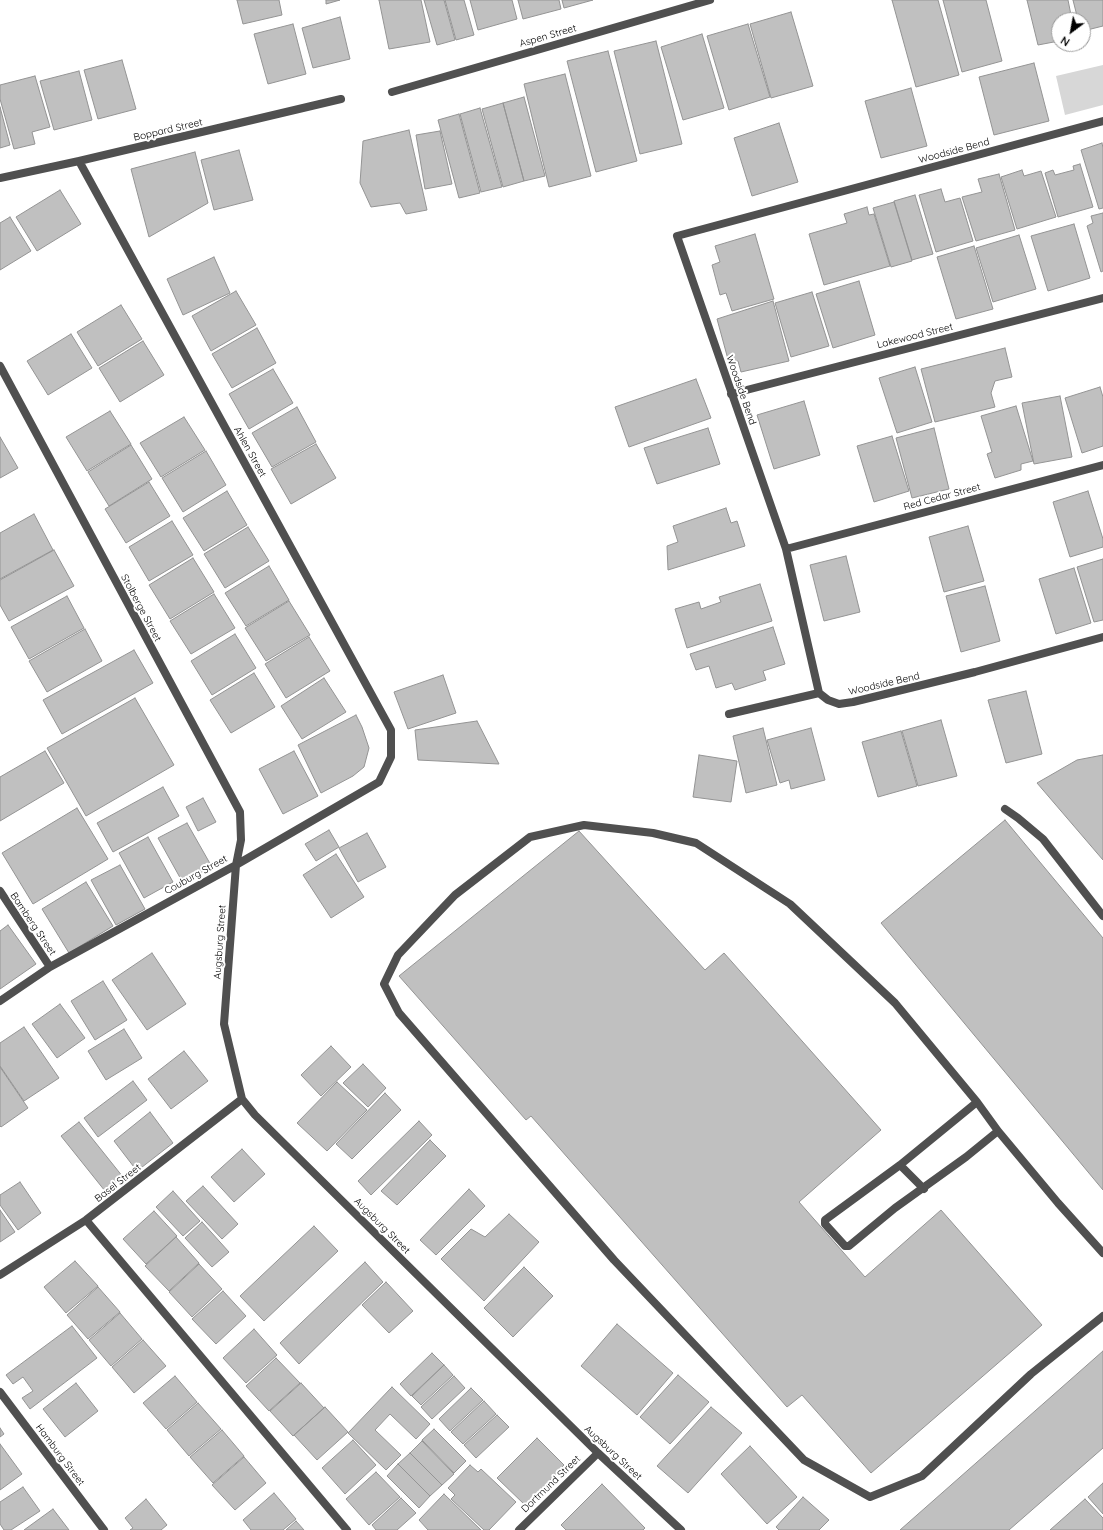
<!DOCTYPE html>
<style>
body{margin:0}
#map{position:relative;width:1103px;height:1530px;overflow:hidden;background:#fff;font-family:Quicksand,sans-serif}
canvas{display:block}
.north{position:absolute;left:1051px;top:12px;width:40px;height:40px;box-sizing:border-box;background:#fff;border:1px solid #999;border-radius:50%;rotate:212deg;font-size:11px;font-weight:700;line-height:16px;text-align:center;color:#000}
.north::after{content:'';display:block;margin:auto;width:14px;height:18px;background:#000;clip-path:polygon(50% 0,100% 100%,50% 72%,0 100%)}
</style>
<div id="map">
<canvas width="1103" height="1530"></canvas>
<div class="north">N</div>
</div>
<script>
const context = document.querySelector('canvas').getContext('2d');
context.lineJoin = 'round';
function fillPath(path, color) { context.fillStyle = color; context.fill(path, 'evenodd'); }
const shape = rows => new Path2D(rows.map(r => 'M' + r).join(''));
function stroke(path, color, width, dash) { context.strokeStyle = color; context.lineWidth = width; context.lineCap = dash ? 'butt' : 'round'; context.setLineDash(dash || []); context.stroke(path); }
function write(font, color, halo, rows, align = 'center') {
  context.font = font + ' Quicksand,sans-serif'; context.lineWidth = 4; context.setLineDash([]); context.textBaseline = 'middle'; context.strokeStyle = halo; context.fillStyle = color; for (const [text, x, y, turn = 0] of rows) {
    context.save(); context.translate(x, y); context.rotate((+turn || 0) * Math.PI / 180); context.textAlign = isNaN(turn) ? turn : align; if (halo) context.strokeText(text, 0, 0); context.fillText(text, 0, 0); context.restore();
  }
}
fillPath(shape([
 [1103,65,1103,105,1065,115,1056,76]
]), '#d7d7d7');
const building = shape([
 [237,0,279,0,282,15,243,24,237,0],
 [326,0,340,0,326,4,326,0],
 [379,0,421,0,430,42,389,49,379,0],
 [424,0,444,0,455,40,437,45,424,0],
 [445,0,464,0,474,35,456,40,445,0],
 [470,0,512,0,517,19,478,30,470,0],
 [518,0,559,0,561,9,523,19,518,0],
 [562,0,593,0,564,8,562,0],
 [892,0,938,0,959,75,916,87,892,0],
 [943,0,986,0,1002,61,962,72,943,0],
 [1027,0,1068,0,1072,20,1059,20,1059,41,1038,45,1027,0],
 [1073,0,1103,0,1103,26,1083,31,1083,20,1078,20,1073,0],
 [791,12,813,86,771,98,750,24,791,12],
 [340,17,350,59,313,68,302,28,340,17],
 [293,24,306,74,268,84,254,34,293,24],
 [748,24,770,97,729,110,707,36,748,24],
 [702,34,724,108,683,120,661,47,702,34],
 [656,41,682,144,640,154,614,51,656,41],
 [608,51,637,161,596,172,567,61,608,51],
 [122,60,136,109,98,119,84,70,122,60],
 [1034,63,1049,121,994,135,979,77,1034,63],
 [79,71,92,120,54,130,40,81,79,71],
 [565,74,591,176,549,187,524,84,565,74],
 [35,76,50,127,32,132,35,144,14,149,0,99,0,85,35,76],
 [911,88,927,146,881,158,865,101,911,88],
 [524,97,545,176,524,181,503,103,524,97],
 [503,103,524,181,503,187,482,109,503,103],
 [0,107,10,145,0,148,0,107],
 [480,108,502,187,481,192,460,114,480,108],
 [459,114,480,193,459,198,438,120,459,114],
 [779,123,798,182,752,196,734,138,779,123],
 [409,130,427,210,406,214,400,203,371,207,360,183,363,141,409,130],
 [440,131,452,184,425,189,416,135,440,131],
 [1102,143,1103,148,1103,208,1099,209,1081,150,1102,143],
 [239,150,253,200,214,210,201,160,239,150],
 [195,152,208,203,149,237,131,169,195,152],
 [1080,164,1093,207,1058,217,1045,173,1053,170,1055,175,1074,170,1073,166,1080,164],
 [1022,170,1024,176,1041,171,1056,217,1017,229,1001,177,1022,170],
 [999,174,1015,230,976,241,962,197,982,192,978,179,999,174],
 [941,189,945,202,960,198,973,241,936,252,919,195,941,189],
 [60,190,81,224,37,251,16,217,60,190],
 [915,195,933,254,912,260,894,201,915,195],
 [894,202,912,261,891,267,873,208,894,202],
 [867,207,869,215,874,214,890,266,824,285,809,234,847,223,844,214,867,207],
 [1103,213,1103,271,1101,272,1087,226,1093,223,1091,216,1103,213],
 [10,217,31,251,0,270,0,223,10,217],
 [1074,224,1090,278,1048,291,1031,236,1074,224],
 [755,234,774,299,732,311,726,293,720,295,712,265,720,262,715,246,755,234],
 [1019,235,1036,289,993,302,976,248,1019,235],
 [974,246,993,309,956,319,937,257,974,246],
 [214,257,230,293,183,315,167,279,214,257],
 [859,281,875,335,833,348,816,294,859,281],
 [236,291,256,325,211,351,192,316,236,291],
 [812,292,829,346,791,357,775,303,812,292],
 [773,301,789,361,741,372,738,361,729,363,717,319,773,301],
 [121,305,142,339,98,366,77,332,121,305],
 [257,328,276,363,232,388,212,354,257,328],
 [71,334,92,368,48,395,27,361,71,334],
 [143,341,164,375,120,402,99,368,143,341],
 [1005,348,1012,377,995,381,991,393,995,407,935,422,921,369,1005,348],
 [915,367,932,422,897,433,879,378,915,367],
 [273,369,293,403,249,429,229,394,273,369],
 [696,379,711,418,629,447,615,407,696,379],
 [1100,387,1103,397,1103,446,1082,453,1065,398,1100,387],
 [1060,396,1072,457,1034,464,1022,403,1060,396],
 [804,401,820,455,774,469,757,415,804,401],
 [1016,406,1033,461,1021,464,1021,470,995,478,987,454,992,452,981,416,1016,406],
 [297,407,316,442,272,467,252,433,297,407],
 [110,411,131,444,87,471,66,437,110,411],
 [184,417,205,450,161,477,140,443,184,417],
 [708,428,720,464,657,484,644,448,708,428],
 [934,428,949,489,912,498,896,438,934,428],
 [892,436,909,491,874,502,857,446,892,436],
 [0,437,18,468,0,478,0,437],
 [316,444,336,478,291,504,271,469,316,444],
 [131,445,152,479,109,506,88,472,131,445],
 [206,451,226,485,183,512,162,478,206,451],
 [149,482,170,516,126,543,105,509,149,482],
 [227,491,247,525,204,551,183,518,227,491],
 [1088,491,1103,539,1103,547,1070,557,1053,502,1088,491],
 [726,508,731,523,737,521,745,546,668,570,667,546,678,542,673,526,726,508],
 [34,514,53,550,0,579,0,533,34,514],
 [172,521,193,555,149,581,129,547,172,521],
 [968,526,984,581,944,592,929,537,968,526],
 [248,527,269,561,225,588,204,554,248,527],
 [54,550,74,586,9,621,0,605,0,580,54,550],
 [846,556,860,612,824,621,810,565,846,556],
 [193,558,214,592,170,619,149,585,193,558],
 [1103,559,1103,620,1094,622,1077,567,1103,559],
 [269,566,289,600,246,626,225,593,269,566],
 [1074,568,1091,623,1056,634,1039,579,1074,568],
 [760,584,772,621,687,648,675,609,699,602,701,609,721,602,719,597,760,584],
 [985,586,1000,641,961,652,946,596,985,586],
 [214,594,235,628,191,654,170,621,214,594],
 [67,596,84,628,29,659,11,627,67,596],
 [289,601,310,635,266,661,245,628,289,601],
 [773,627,785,664,763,671,766,680,735,690,732,683,716,688,709,666,696,670,690,654,773,627],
 [85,629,102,661,47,692,29,661,85,629],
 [235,634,256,668,212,695,191,661,235,634],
 [309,637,330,671,286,698,265,664,309,637],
 [134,650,153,683,62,734,43,700,134,650],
 [254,673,275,707,231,733,210,700,254,673],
 [443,675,456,713,408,729,394,692,443,675],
 [324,678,346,712,302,739,281,706,324,678],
 [1026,691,1042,754,1006,763,988,700,1026,691],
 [135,698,174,765,86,816,47,748,135,698],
 [356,715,362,727,369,748,364,767,353,776,321,793,298,745,356,715],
 [941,720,957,776,918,786,902,731,941,720],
 [477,721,499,764,418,760,415,730,477,721],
 [763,728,777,785,746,793,733,736,763,728],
 [811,728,825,780,791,789,789,780,780,783,767,740,811,728],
 [901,731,917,786,878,797,862,742,901,731],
 [45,751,64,783,0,821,0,777,45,751],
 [294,751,318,796,283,814,259,769,294,751],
 [699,755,737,761,731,802,693,797,699,755],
 [1103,755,1103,860,1037,783,1077,760,1103,755],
 [163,787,179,816,113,852,97,823,163,787],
 [203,798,216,822,198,831,186,807,203,798],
 [77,808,108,859,33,904,2,853,77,808],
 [1005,820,1103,938,1103,1190,881,923,1005,820],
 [187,823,212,867,183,883,158,838,187,823],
 [329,830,339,847,316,861,305,844,329,830],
 [579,831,705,970,724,953,881,1130,799,1202,865,1277,941,1210,1042,1325,871,1473,802,1395,787,1407,531,1116,526,1120,399,976,579,831],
 [367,833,386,867,358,882,339,848,367,833],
 [148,837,173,882,144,898,119,853,148,837],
 [336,854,364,897,331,918,303,875,336,854],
 [120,865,145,909,116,925,91,880,120,865],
 [86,882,113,926,69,953,42,909,86,882],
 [8,925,36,964,0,989,0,931,8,925],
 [152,953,186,1004,147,1030,112,980,152,953],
 [103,981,127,1020,95,1040,71,1001,103,981],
 [60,1004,85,1038,57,1058,32,1024,60,1004],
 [24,1027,59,1078,24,1101,0,1066,0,1043,24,1027],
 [124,1029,142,1058,106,1080,88,1051,124,1029],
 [331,1046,351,1067,321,1096,301,1075,331,1046],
 [184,1051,208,1081,171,1109,148,1079,184,1051],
 [363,1064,386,1088,368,1107,343,1083,363,1064],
 [0,1067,28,1108,1,1127,0,1126,0,1067],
 [133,1081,147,1100,98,1137,84,1118,133,1081],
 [337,1082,367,1110,327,1151,297,1123,337,1082],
 [385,1093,401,1110,352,1159,336,1144,385,1093],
 [150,1112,173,1143,137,1171,114,1141,150,1112],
 [419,1121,432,1135,371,1195,358,1181,419,1121],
 [79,1122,123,1177,105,1191,61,1136,79,1122],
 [430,1140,446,1156,397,1205,381,1191,430,1140],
 [242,1149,265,1174,234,1202,211,1177,242,1149],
 [20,1182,41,1213,18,1230,0,1205,0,1195,20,1182],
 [203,1186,238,1224,222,1239,186,1201,203,1186],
 [469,1189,485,1206,436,1255,420,1240,469,1189],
 [173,1191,200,1221,183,1236,156,1207,173,1191],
 [0,1210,15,1232,0,1242,0,1210],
 [154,1211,177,1236,146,1264,123,1239,154,1211],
 [509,1214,539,1242,484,1301,441,1259,471,1229,485,1237,509,1214],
 [202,1222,229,1252,212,1267,185,1238,202,1222],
 [314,1226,338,1251,264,1321,240,1296,314,1226],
 [176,1237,199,1263,169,1291,145,1266,176,1237],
 [75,1261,98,1286,66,1313,44,1287,75,1261],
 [365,1262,383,1282,299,1364,280,1343,365,1262],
 [199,1264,222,1289,192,1317,169,1292,199,1264],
 [524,1267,553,1296,513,1337,484,1308,524,1267],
 [386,1282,413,1311,389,1333,362,1305,386,1282],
 [98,1287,120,1312,88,1339,67,1315,98,1287],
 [223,1291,246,1316,216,1344,192,1319,223,1291],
 [120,1313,142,1339,111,1366,89,1340,120,1313],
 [617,1324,673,1373,637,1415,581,1366,617,1324],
 [72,1326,97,1358,30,1409,22,1398,33,1391,23,1377,13,1384,6,1375,72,1326],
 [254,1329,277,1355,246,1383,223,1358,254,1329],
 [143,1340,166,1366,134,1393,112,1367,143,1340],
 [1103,1351,1103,1448,1009,1530,900,1530,1103,1351],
 [432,1353,444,1365,411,1396,400,1384,432,1353],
 [276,1358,300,1383,269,1411,246,1386,276,1358],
 [444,1365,453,1375,421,1405,412,1396,444,1365],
 [678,1375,709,1402,670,1444,640,1417,678,1375],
 [175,1376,197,1402,166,1429,143,1403,175,1376],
 [454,1376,465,1388,432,1419,421,1407,454,1376],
 [76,1383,98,1411,65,1437,43,1409,76,1383],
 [301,1383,324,1408,293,1436,270,1411,301,1383],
 [392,1387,430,1424,416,1439,390,1414,375,1430,401,1455,386,1470,348,1433,392,1387],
 [471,1388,483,1400,450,1431,439,1419,471,1388],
 [484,1401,496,1414,463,1444,451,1432,484,1401],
 [198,1403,221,1429,189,1456,167,1430,198,1403],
 [325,1407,348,1432,317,1460,294,1435,325,1407],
 [711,1407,742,1433,688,1493,657,1466,711,1407],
 [497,1415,509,1427,476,1458,464,1445,497,1415],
 [0,1428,4,1434,0,1437,0,1428],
 [434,1429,466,1461,454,1473,422,1440,434,1429],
 [222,1430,244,1456,213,1483,190,1457,222,1430],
 [537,1438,564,1465,526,1506,497,1478,537,1438],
 [353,1440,376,1465,345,1494,322,1468,353,1440],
 [422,1441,454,1474,442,1485,410,1453,422,1441],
 [0,1444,22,1474,0,1490,0,1444],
 [750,1446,797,1497,767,1524,721,1474,750,1446],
 [410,1453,442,1485,430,1496,398,1464,410,1453],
 [244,1457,266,1483,235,1510,212,1485,244,1457],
 [398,1464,430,1496,419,1508,387,1476,398,1464],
 [470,1465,478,1472,481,1469,516,1502,489,1530,484,1530,451,1499,455,1495,448,1488,470,1465],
 [376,1472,400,1497,369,1525,346,1499,376,1472],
 [1103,1483,1103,1514,1088,1497,1103,1483],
 [602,1484,645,1528,643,1530,566,1530,561,1525,602,1484],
 [23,1487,40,1511,11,1530,4,1530,0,1524,0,1502,23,1487],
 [274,1493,296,1519,283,1530,251,1530,243,1520,274,1493],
 [444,1494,481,1530,428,1530,419,1520,444,1494],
 [803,1497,829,1520,819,1530,779,1530,776,1527,803,1497],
 [401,1498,416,1513,397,1530,376,1530,372,1525,401,1498],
 [146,1499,167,1525,161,1530,130,1530,133,1528,125,1518,146,1499],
 [1085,1499,1103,1518,1103,1530,1050,1530,1085,1499],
 [53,1509,69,1530,24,1530,53,1509],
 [296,1521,304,1530,286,1530,296,1521]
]);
fillPath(building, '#c0c0c0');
stroke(building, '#949494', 1);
stroke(shape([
 [1005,809,1018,818,1043,839,1103,916],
 [900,1165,825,1220,825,1224,845,1246,849,1246,895,1208,966,1157,998,1131],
 [924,1189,900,1165,977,1102],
 [1103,1253,1058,1203,998,1131,977,1102,895,1003,790,904,696,843,653,833,584,825,530,837,455,895,398,955,384,984,399,1013,614,1260,804,1460,870,1497,922,1476,1031,1374,1103,1316]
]), '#505050', 8);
stroke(shape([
 [392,92,710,0],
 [1103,121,677,236,786,549,819,693,828,700,839,704,853,702,975,672,1103,637],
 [0,178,79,161,341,99],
 [0,366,240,812,241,840,236,865,224,1024,242,1099,255,1115,598,1453,681,1530],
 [731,394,1103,298],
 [786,549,1103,465],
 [729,714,819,693],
 [0,891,50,967],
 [0,1001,50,967,236,865,379,782,391,757,391,730,79,161],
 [86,1220,347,1530],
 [0,1275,86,1220,242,1099],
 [0,1392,104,1530],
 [519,1530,598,1453]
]), '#505050', 8);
write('10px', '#000', '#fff', [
 ["Aspen Street",548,36,-16],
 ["Boppard Street",168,130,-13],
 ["Woodside Bend",954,151,-15],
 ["Lakewood Street",915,336,-14],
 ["Woodside Bend",741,390,71],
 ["Ahlen Street",250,452,61],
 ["Red Cedar Street",942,497,-15],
 ["Stolberge Street",141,608,62],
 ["Woodside Bend",884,684,-13],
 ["Couburg Street",196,875,-29],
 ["Bamberg Street",33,924,56],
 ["Augsburg Street",220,942,-86],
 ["Basel Street",118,1183,-38],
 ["Augsburg Street",382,1226,45],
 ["Augsburg Street",613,1453,43],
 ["Hamburg Street",60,1455,53],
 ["Dortmund Street",551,1484,-44]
]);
</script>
